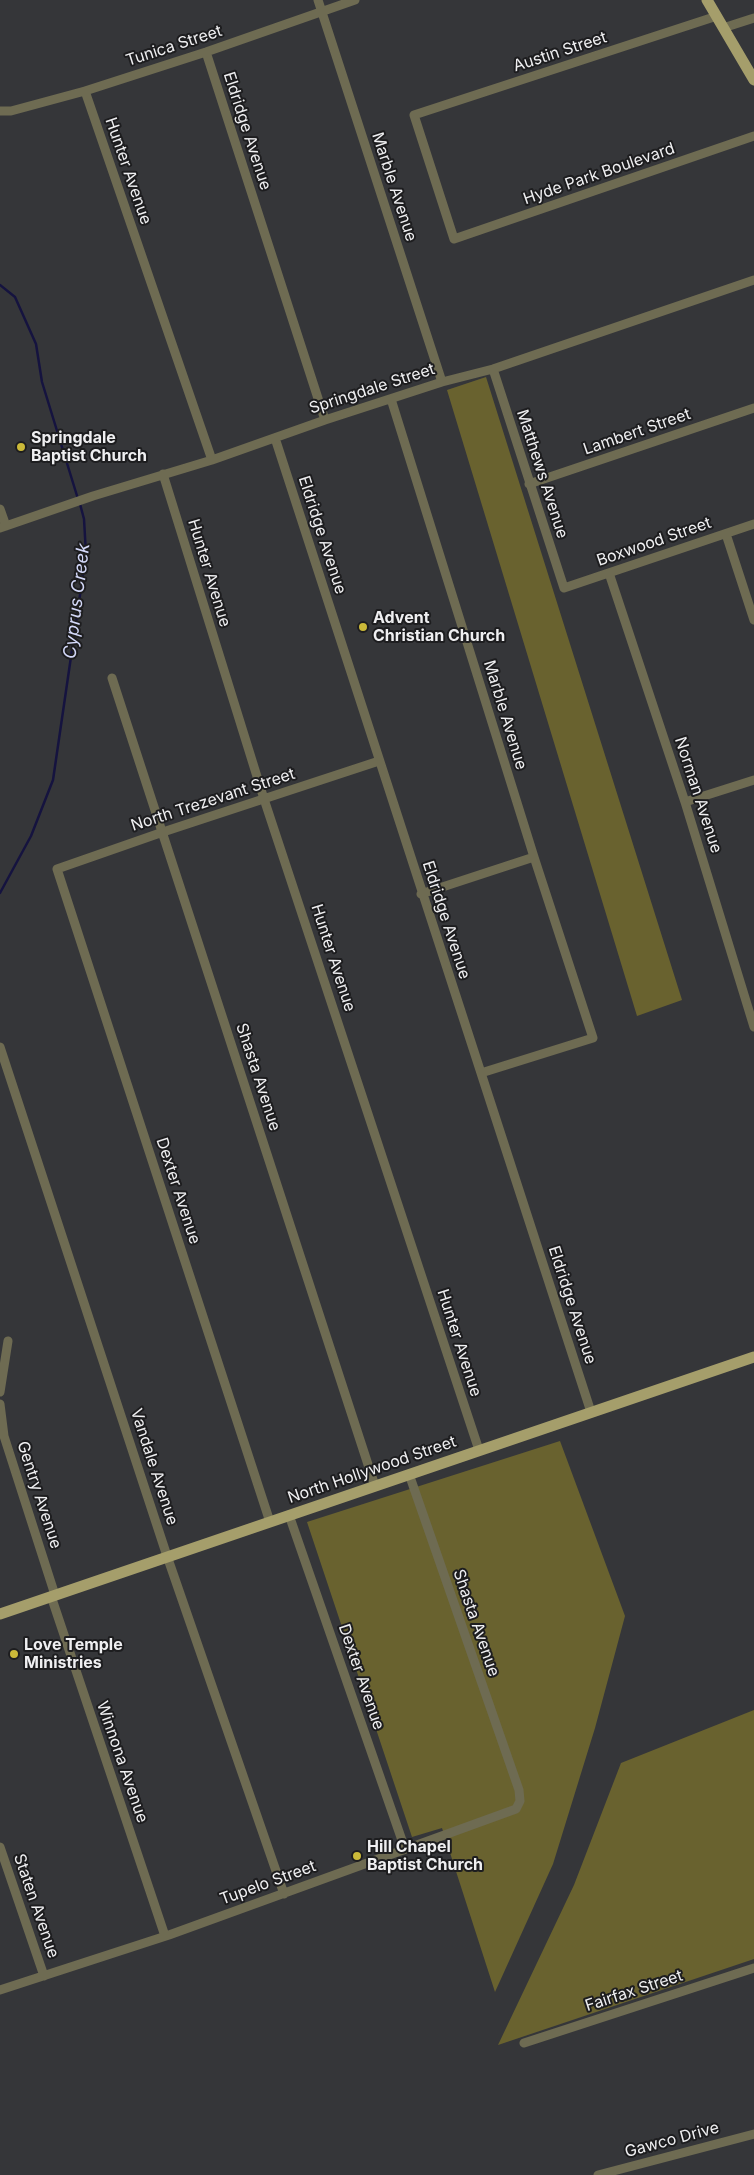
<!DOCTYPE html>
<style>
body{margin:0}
canvas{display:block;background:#353639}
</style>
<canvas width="754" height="2175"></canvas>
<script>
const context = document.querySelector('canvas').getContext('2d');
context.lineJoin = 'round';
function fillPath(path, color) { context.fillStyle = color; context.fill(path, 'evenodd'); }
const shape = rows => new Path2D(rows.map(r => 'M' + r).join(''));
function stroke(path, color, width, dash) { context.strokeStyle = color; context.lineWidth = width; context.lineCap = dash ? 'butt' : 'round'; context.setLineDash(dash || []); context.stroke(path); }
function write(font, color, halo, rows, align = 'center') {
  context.font = font + ' Inter,sans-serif'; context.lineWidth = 4; context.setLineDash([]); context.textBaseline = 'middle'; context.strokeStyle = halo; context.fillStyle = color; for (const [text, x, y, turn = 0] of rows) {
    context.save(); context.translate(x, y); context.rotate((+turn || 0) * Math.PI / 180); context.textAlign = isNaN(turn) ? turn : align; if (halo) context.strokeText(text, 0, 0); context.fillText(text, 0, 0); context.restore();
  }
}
fillPath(shape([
 [486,377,682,1000,637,1016,447,390],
 [560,1441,625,1616,595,1728,553,1864,495,1992,442,1828,412,1837,307,1522],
 [754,1710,754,1959,498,2045,574,1885,621,1763]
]), '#69622f');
stroke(shape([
 [0,285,15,297,36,344,42,382,78,499],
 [0,893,31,836,53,780,86,554,84,519,80,504]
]), '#15133f', 2.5);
stroke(shape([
 [318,0,442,382],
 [717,16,414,115,454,239,754,136],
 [723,28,754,18],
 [206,52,325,420],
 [85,91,212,460],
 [0,111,11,111,85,91,206,52,355,0],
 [493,369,564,588,754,524],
 [391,399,534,857,593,1038,481,1073],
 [275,438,591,1412],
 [163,474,264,799,479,1450],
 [529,484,754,408],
 [0,509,6,526],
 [0,528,93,496,212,460,325,420,442,382,493,369,754,280],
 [726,534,754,620],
 [609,573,685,802,754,1027],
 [112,678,375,1486],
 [685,802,754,780],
 [421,894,534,857],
 [0,1047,167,1556,284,1894],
 [0,1392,8,1341],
 [0,1404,4,1436,55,1595],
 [289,1515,405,1849],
 [270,1522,57,869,163,832,379,761],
 [51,1596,165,1936],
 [0,1847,44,1976],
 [0,1990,169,1935,516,1809,520,1801,519,1790,409,1474],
 [524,2043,754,1968],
 [598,2175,754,2134]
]), '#6e6b52', 9);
stroke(shape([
 [707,0,754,80],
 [0,1614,754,1357]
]), '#a59e6b', 11);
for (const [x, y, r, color] of [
 [21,447,5,"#cbb939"],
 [363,627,5,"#cbb939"],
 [14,1654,5,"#cbb939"],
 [357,1856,5,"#cbb939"]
]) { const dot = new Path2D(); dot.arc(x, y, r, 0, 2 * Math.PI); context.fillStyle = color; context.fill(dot); stroke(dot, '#1d1d1f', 2); }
write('16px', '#efeff1', '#1d1d1f', [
 ["Tunica Street",174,46,-18],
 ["Austin Street",560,52,-18],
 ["Eldridge Avenue",247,131,72],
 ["Hunter Avenue",128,171,71],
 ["Hyde Park Boulevard",599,174,-19],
 ["Marble Avenue",394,187,72],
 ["Springdale Street",372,389,-18],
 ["Lambert Street",637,432,-19],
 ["Matthews Avenue",542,474,72],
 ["Eldridge Avenue",322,535,72],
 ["Boxwood Street",654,542,-19],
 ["Hunter Avenue",209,573,73],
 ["Marble Avenue",505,715,73],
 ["Norman Avenue",698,795,72],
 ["North Trezevant Street",213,800,-18],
 ["Eldridge Avenue",446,920,72],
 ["Hunter Avenue",333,958,72],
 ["Shasta Avenue",258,1077,72],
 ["Dexter Avenue",178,1191,72],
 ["Eldridge Avenue",572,1305,72],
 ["Hunter Avenue",459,1343,72],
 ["Vandale Avenue",154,1467,72],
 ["North Hollywood Street",372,1470,-19],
 ["Gentry Avenue",39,1495,72],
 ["Shasta Avenue",476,1623,71],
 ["Dexter Avenue",361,1677,71],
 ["Winnona Avenue",122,1762,71],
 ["Tupelo Street",268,1883,-20],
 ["Staten Avenue",36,1906,71],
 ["Fairfax Street",634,1991,-18],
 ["Gawco Drive",672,2140,-15]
]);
write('bold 16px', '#efeff1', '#1d1d1f', [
 ["Springdale",31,438],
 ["Baptist Church",31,456],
 ["Advent",373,618],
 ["Christian Church",373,636],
 ["Love Temple",24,1645],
 ["Ministries",24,1663],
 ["Hill Chapel",367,1847],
 ["Baptist Church",367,1865]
], 'left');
write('italic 18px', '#d3d8f8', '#1d1d1f', [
 ["Cyprus Creek",77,601,-83]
]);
</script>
